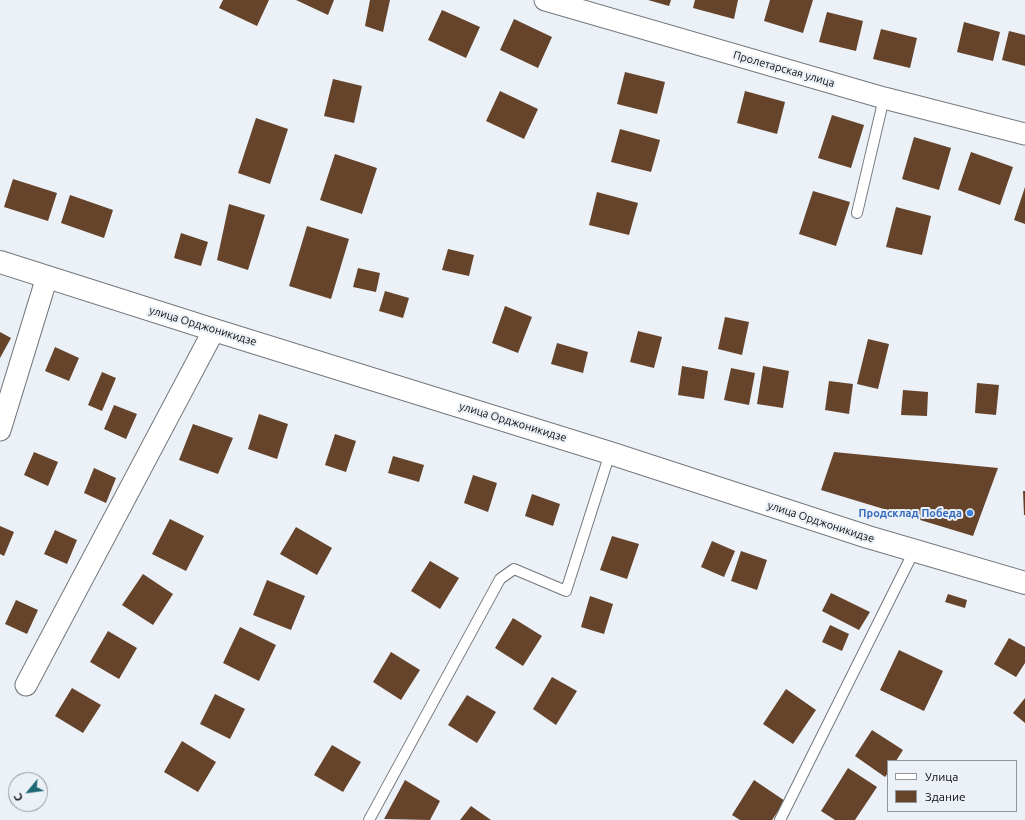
<!DOCTYPE html>
<meta charset="utf-8">
<style>
body{margin:0}
#map{position:relative;width:1025px;height:820px;overflow:hidden;background:#ebf1f6;font-family:Ubuntu,sans-serif}
canvas{display:block}
.legend{position:absolute;left:887px;top:760px;width:130px;height:52px;box-sizing:border-box;background:#ebf1f6;border:1px solid #92969a;margin:0;padding:5px 7px;list-style:none;font-size:12px;color:#0c0e0f}
.legend li{display:flex;align-items:center;gap:8px;height:20px}
.legend b{width:20px;border:1px solid #92969a}
.north{position:absolute;left:8px;top:772px;width:40px;height:40px;box-sizing:border-box;background:#ebf1f6;border:1px solid #92969a;border-radius:50%;rotate:241deg;font-size:11px;font-weight:700;line-height:16px;text-align:center;color:#0c0e0f}
.north::after{content:'';display:block;margin:auto;width:14px;height:18px;background:#1d6673;clip-path:polygon(50% 0,100% 100%,50% 72%,0 100%)}
</style>
<div id="map">
<canvas width="1025" height="820"></canvas>
<ul class="legend">
<li><b style="height:5px;background:#fff"></b>Улица</li>
<li><b style="height:11px;background:#65442b"></b>Здание</li>
</ul>
<div class="north">С</div>
</div>
<script>
const context = document.querySelector('canvas').getContext('2d');
context.lineJoin = 'round';
function fillPath(path, color) { context.fillStyle = color; context.fill(path, 'evenodd'); }
const shape = rows => new Path2D(rows.map(r => 'M' + r).join(''));
function stroke(path, color, width, dash) { context.strokeStyle = color; context.lineWidth = width; context.lineCap = dash ? 'butt' : 'round'; context.setLineDash(dash || []); context.stroke(path); }
function write(font, color, halo, rows, align = 'center') {
  context.font = font + ' Ubuntu,sans-serif'; context.lineWidth = 4; context.setLineDash([]); context.textBaseline = 'middle'; context.strokeStyle = halo; context.fillStyle = color; for (const [text, x, y, turn = 0] of rows) {
    context.save(); context.translate(x, y); context.rotate((+turn || 0) * Math.PI / 180); context.textAlign = isNaN(turn) ? turn : align; if (halo) context.strokeText(text, 0, 0); context.fillText(text, 0, 0); context.restore();
  }
}
fillPath(shape([
 [223,0,269,0,257,26,219,8],
 [296,0,334,0,328,15],
 [370,0,390,0,383,32,365,26],
 [648,0,671,0,669,6],
 [695,0,738,0,734,19,693,8],
 [770,0,813,0,803,33,764,21],
 [442,10,480,27,466,58,428,40],
 [827,12,863,21,856,51,819,42],
 [514,19,552,37,538,68,500,50],
 [964,22,1000,32,993,61,957,52],
 [881,29,917,38,910,68,873,59],
 [1009,31,1025,35,1025,66,1002,60],
 [625,72,665,82,657,114,617,104],
 [333,79,362,86,354,123,324,116],
 [500,91,538,109,524,139,486,121],
 [745,91,785,102,777,134,737,123],
 [832,115,864,125,851,168,818,158],
 [256,118,288,129,270,184,238,173],
 [620,129,660,140,651,172,611,162],
 [914,137,951,148,939,190,902,179],
 [971,152,1013,167,1000,205,958,190],
 [335,154,377,168,362,214,320,200],
 [13,179,57,193,48,221,4,207],
 [1025,187,1025,224,1014,220],
 [813,191,850,202,836,246,799,234],
 [597,192,638,203,629,235,589,225],
 [70,195,113,210,104,238,61,223],
 [229,204,265,215,248,270,217,260],
 [896,207,931,216,922,255,886,247],
 [307,226,349,239,331,299,289,286],
 [181,233,208,242,201,266,174,258],
 [448,249,474,255,469,276,442,270],
 [358,268,380,273,376,292,353,287],
 [385,291,409,298,403,318,379,311],
 [505,306,532,317,518,353,492,343],
 [725,317,749,322,742,355,718,349],
 [638,331,662,337,654,368,630,362],
 [0,332,11,338,0,358],
 [868,339,889,344,878,389,857,384],
 [557,343,588,352,583,373,551,364],
 [55,347,79,358,69,381,45,371],
 [682,366,708,371,704,399,678,395],
 [763,366,789,371,783,408,757,404],
 [731,368,755,373,749,405,724,400],
 [102,372,116,378,102,411,88,405],
 [829,381,853,384,849,414,825,410],
 [977,383,999,385,996,415,975,413],
 [903,390,928,392,927,416,901,415],
 [114,405,137,414,126,439,104,429],
 [259,414,288,424,277,459,248,449],
 [193,424,233,438,218,474,179,460],
 [335,434,356,441,346,472,325,465],
 [34,452,58,462,48,486,24,475],
 [834,452,998,468,973,536,821,490],
 [393,456,424,465,419,482,388,473],
 [94,468,116,478,106,503,84,493],
 [473,475,497,483,488,512,464,503],
 [1023,491,1025,491,1025,515,1024,515],
 [532,494,560,504,553,526,525,516],
 [170,519,204,536,186,571,152,554],
 [0,526,14,532,4,556,0,554],
 [296,527,332,548,317,575,280,554],
 [55,530,77,540,67,564,44,554],
 [612,536,639,544,627,579,600,570],
 [712,541,735,551,724,577,701,567],
 [741,551,767,560,757,590,731,581],
 [430,561,459,578,440,609,411,591],
 [143,574,173,594,153,625,122,605],
 [267,580,305,596,291,630,253,615],
 [831,593,870,612,859,630,822,611],
 [948,594,967,600,965,608,945,602],
 [590,596,613,604,604,634,581,627],
 [16,600,38,610,27,634,5,624],
 [513,618,542,636,523,666,495,648],
 [830,625,849,634,842,651,822,642],
 [240,627,276,645,259,681,223,663],
 [108,631,137,648,119,679,90,662],
 [1009,638,1025,647,1025,663,1016,677,994,664],
 [899,650,943,671,924,711,880,690],
 [391,652,420,670,401,700,373,682],
 [552,677,577,691,556,725,533,709],
 [72,688,101,705,83,733,55,716],
 [786,689,816,710,793,744,763,724],
 [215,694,245,709,230,739,200,724],
 [467,695,496,712,477,743,448,725],
 [1025,698,1025,723,1013,713],
 [872,730,903,750,896,761,888,761,888,773,885,777,855,756],
 [182,741,216,762,198,792,164,772],
 [332,745,361,762,343,792,314,775],
 [848,768,877,787,855,820,835,820,821,811],
 [405,780,440,801,430,820,384,819],
 [754,780,785,801,772,820,740,820,732,815],
 [471,806,491,820,460,820]
]), '#65442b');
const service = shape([
 [857,213,884,98],
 [369,820,500,579,514,569,566,591,610,453],
 [780,820,914,551]
]);
const minor = shape([
 [545,0,884,98,1025,134],
 [0,430,47,277],
 [26,685,214,330]
]);
const tertiary = shape([
 [0,262,214,330,610,453,868,537,1025,583]
]);
stroke(service, '#73787d', 12);
stroke(minor, '#73787d', 23);
stroke(tertiary, '#73787d', 24);
stroke(service, '#fff', 10);
stroke(minor, '#fff', 21);
stroke(tertiary, '#fff', 22);
for (const [x, y, r, color] of [
 [970,513,4,"#3f7fe0"]
]) { const dot = new Path2D(); dot.arc(x, y, r, 0, 2 * Math.PI); context.fillStyle = color; context.fill(dot); stroke(dot, '#ebf1f6', 1.5); }
write('11px', '#0c0e0f', '#ebf1f6', [
 ["Пролетарская улица",784,69,16],
 ["улица Орджоникидзе",203,326,17],
 ["улица Орджоникидзе",513,422,17],
 ["улица Орджоникидзе",821,522,18]
]);
write('bold 11px', '#366cbe', '#ebf1f6', [
 ["Продсклад Победа",962,513]
], 'right');
</script>
